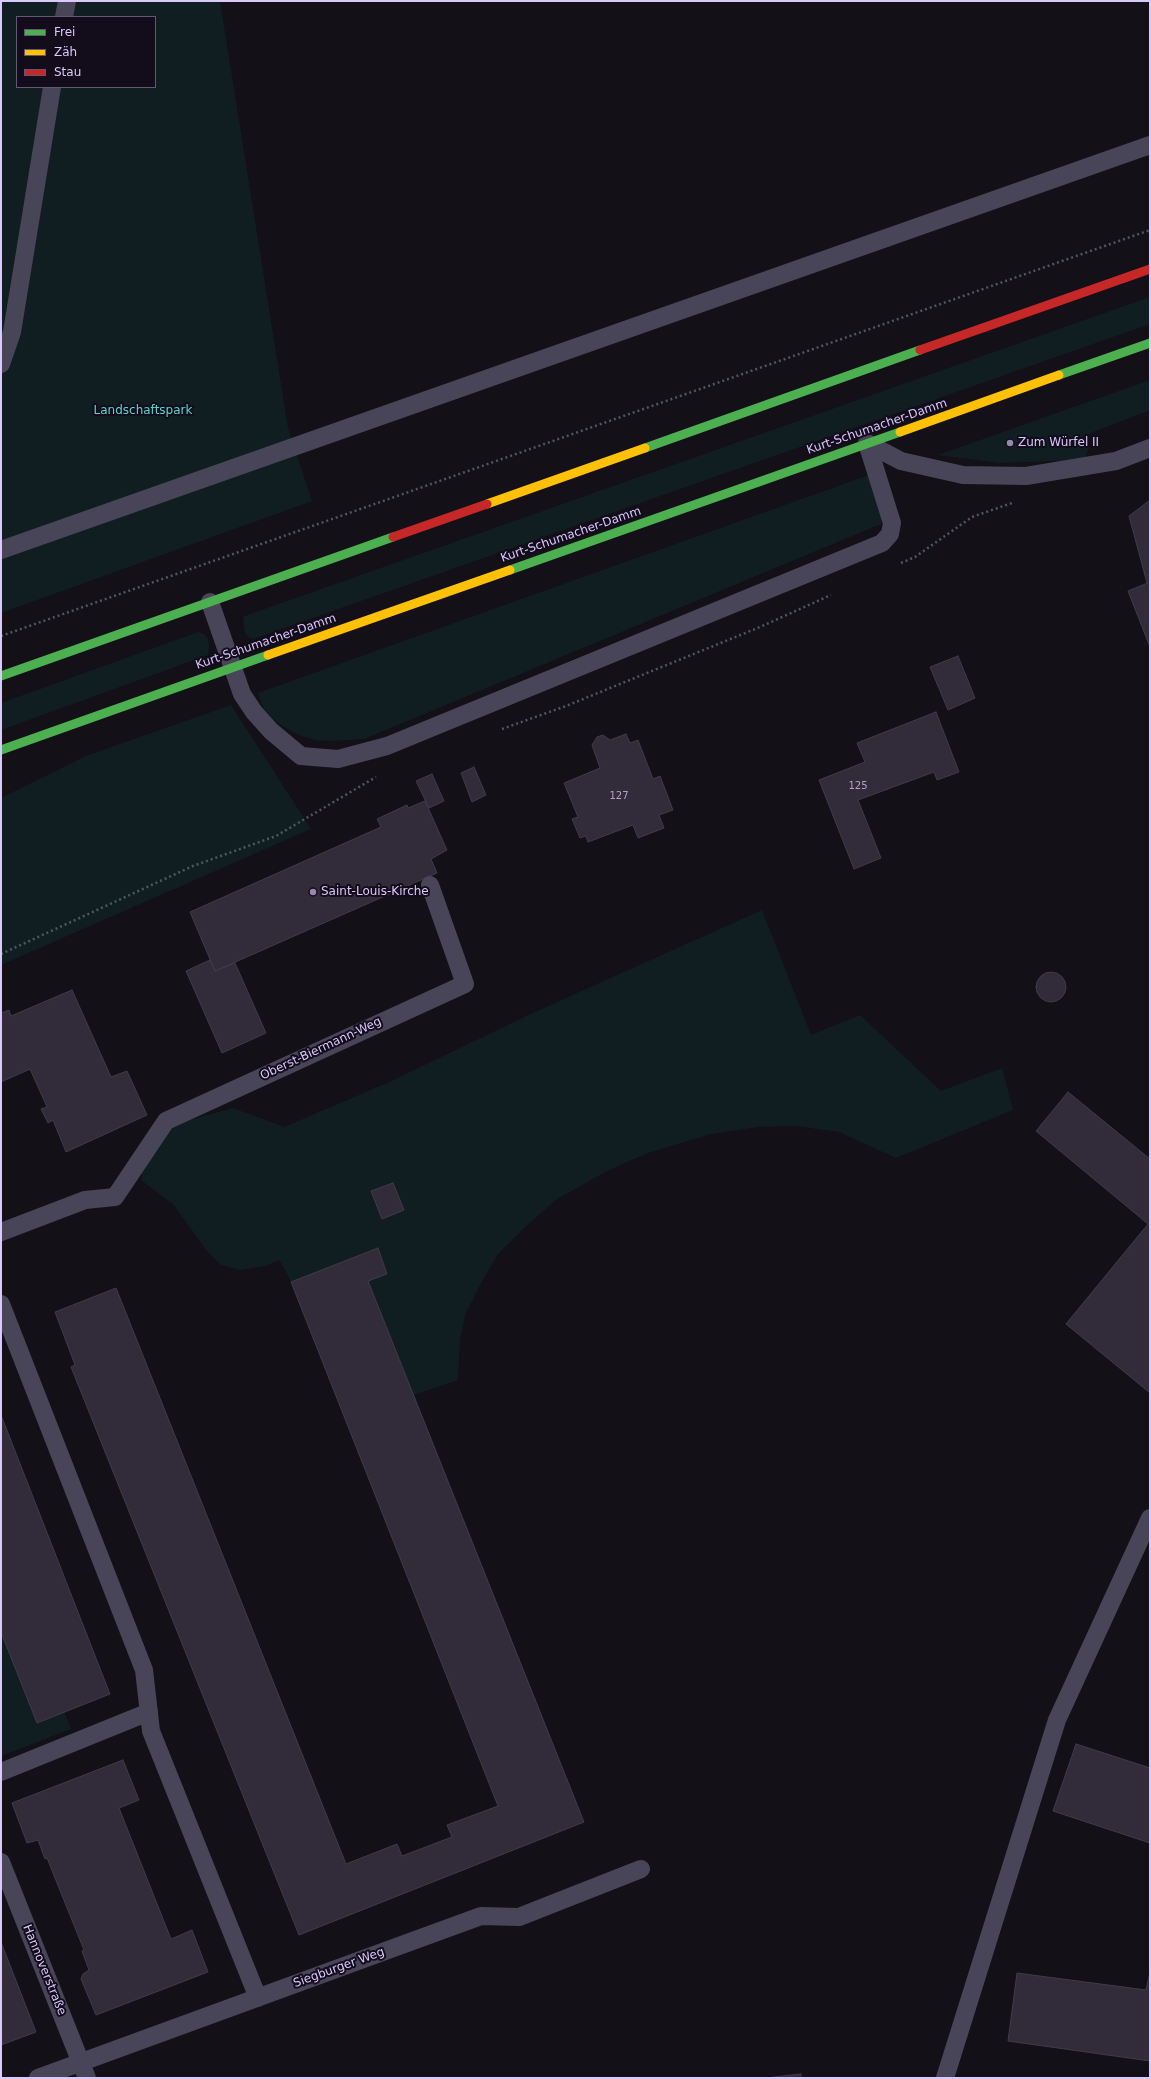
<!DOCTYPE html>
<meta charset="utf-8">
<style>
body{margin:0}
#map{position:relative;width:1151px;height:2079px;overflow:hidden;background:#131018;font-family:"DejaVu Sans",sans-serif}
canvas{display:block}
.frame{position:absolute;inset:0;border:2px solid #dac9fc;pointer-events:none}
.legend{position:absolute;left:16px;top:16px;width:140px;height:72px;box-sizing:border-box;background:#120c1b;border:1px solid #625875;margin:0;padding:5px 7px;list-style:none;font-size:12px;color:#dac9fc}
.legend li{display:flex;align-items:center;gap:8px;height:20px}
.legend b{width:20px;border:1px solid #625875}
</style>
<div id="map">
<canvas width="1151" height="2079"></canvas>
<div class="frame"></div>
<ul class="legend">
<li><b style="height:5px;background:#4caf50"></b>Frei</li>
<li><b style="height:5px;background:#ffc107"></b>Zäh</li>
<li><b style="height:5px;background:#c62828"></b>Stau</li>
</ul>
</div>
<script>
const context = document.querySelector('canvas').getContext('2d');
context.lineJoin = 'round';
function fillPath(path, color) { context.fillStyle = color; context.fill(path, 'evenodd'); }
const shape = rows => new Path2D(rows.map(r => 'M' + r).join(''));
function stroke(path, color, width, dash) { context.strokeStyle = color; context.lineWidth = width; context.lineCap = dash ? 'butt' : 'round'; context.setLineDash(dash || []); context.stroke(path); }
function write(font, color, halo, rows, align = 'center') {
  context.font = font + ' "DejaVu Sans",sans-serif'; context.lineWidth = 4; context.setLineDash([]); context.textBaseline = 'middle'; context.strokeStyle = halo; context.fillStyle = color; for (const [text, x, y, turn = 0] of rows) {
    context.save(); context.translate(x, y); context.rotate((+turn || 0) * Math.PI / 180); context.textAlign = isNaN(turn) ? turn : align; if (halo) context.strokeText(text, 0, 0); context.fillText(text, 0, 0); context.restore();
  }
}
fillPath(shape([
 [1,1,220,1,288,428,312,501,1,613],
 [17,17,155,17,155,87,17,87],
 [1150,297,1150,324,253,639,248,637,245,632,243,617,253,613],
 [1150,380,1150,410,1091,433,1089,436,1089,447,1084,460,1000,463,938,455],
 [869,475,882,510,881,524,364,739,330,741,315,740,299,735,284,727,272,718,263,707,258,693],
 [198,632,204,634,208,639,209,646,208,655,1,730,1,703],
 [231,705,311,829,1,965,1,798,86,756],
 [762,910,811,1035,860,1015,941,1091,1002,1068,1013,1110,896,1158,839,1132,796,1126,758,1127,711,1134,648,1153,607,1171,557,1199,525,1227,498,1254,481,1283,465,1315,460,1340,458,1380,414,1395,368,1281,387,1273,378,1248,291,1282,280,1260,265,1266,241,1270,221,1265,207,1251,173,1204,142,1181,142,1171,167,1126,233,1108,284,1127,387,1083,535,1012],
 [1,1632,37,1723,64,1712,71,1729,1,1756]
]), '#101e22');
const building = shape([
 [1150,500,1150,582,1147,583,1129,516,1150,500],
 [1150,582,1150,647,1128,591,1150,582],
 [958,656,975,698,948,710,930,667,958,656],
 [936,712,959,772,937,780,934,772,858,800,881,858,854,869,819,780,865,762,857,743,936,712],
 [626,734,630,743,638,740,653,779,660,776,673,810,659,815,664,828,638,838,633,825,588,842,586,836,580,838,572,819,578,817,564,783,600,768,592,745,597,737,603,735,610,740,626,734],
 [474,767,486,795,472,802,461,773,474,767],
 [432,774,444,801,429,808,416,781,432,774],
 [425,801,447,850,431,859,437,873,215,971,190,912,381,827,377,819,407,805,408,808,425,801],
 [210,960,215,971,235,963,266,1033,222,1053,186,971,210,960],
 '1036 987a15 15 0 1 1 30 0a15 15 0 1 1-30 0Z',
 [72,990,111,1077,127,1071,147,1115,66,1152,53,1120,48,1123,41,1109,47,1107,30,1069,1,1082,1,1013,9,1010,11,1016,72,990],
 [1068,1092,1150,1159,1150,1393,1066,1324,1148,1224,1036,1131,1068,1092],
 [393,1183,404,1210,382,1219,371,1191,393,1183],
 [378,1248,387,1274,368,1281,584,1822,299,1935,71,1367,75,1365,55,1312,116,1288,346,1864,397,1844,402,1856,452,1837,447,1825,498,1806,291,1282,378,1248],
 [1,1415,110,1694,37,1723,1,1632,1,1415],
 [1076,1744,1150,1768,1150,1843,1053,1811,1076,1744],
 [123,1760,139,1800,119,1808,171,1939,192,1930,208,1972,96,2015,81,1979,83,1974,89,1970,82,1951,84,1950,47,1858,45,1859,38,1840,27,1843,12,1803,123,1760],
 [1,1942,36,2032,1,2045,1,1942],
 [1150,1972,1150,2061,1008,2041,1017,1973,1146,1990,1150,1972],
 [801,2074,801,2078,765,2078,801,2074]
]);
fillPath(building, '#322c3a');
stroke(building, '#413a4c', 1);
stroke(shape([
 [901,563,915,557,972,517,1012,503],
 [1,636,1150,230],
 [502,729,566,706,760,627,831,595],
 [1,954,193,866,276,836,376,777]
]), '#4e5664', 2.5, [2, 3]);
stroke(shape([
 [64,17,67,1],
 [1,364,12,332,52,87],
 [867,443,901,461,963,475,1026,476,1116,461,1150,448],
 [1,550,1150,145],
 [210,602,242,694,254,712,271,731,301,756,338,759,387,746,882,543,890,534,892,523,867,443],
 [1,1232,85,1200,115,1197,166,1121,465,984,430,885],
 [1,1304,144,1670,151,1731,258,1998],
 [1,1772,149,1712],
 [1,1862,87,2078],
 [38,2078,481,1916,519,1917,641,1869],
 [945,2078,1057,1720,1150,1518]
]), '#494558', 18);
stroke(shape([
 [1059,375,1150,343],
 [645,448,920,350],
 [510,570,900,432],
 [1,676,393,537],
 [1,750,268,655]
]), '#4caf50', 9);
stroke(shape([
 [900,432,1059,375],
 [487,504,645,448],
 [268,655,510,570]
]), '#ffc107', 9);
stroke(shape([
 [920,350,1150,269],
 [393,537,487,504]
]), '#c62828', 9);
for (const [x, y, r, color] of [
 [1010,443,4,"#9488ac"],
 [313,892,4,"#9488ac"]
]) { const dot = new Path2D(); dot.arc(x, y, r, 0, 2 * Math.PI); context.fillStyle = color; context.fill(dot); stroke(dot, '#120c1b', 1.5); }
write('10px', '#b0a2cc', null, [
 ["125",858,786],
 ["127",619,796]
]);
write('12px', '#5bd6d2', '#120c1b', [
 ["Landschaftspark",143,411]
]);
write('12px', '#dac9fc', '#120c1b', [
 ["Kurt-Schumacher-Damm",877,427,-19],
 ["Kurt-Schumacher-Damm",571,535,-19],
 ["Kurt-Schumacher-Damm",266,642,-19],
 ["Oberst-Biermann-Weg",321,1049,-25],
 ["Siegburger Weg",339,1968,-20],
 ["Hannoverstraße",44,1970,68]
]);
write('12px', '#dac9fc', '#120c1b', [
 ["Zum Würfel II",1018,443],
 ["Saint-Louis-Kirche",321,892]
], 'left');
</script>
